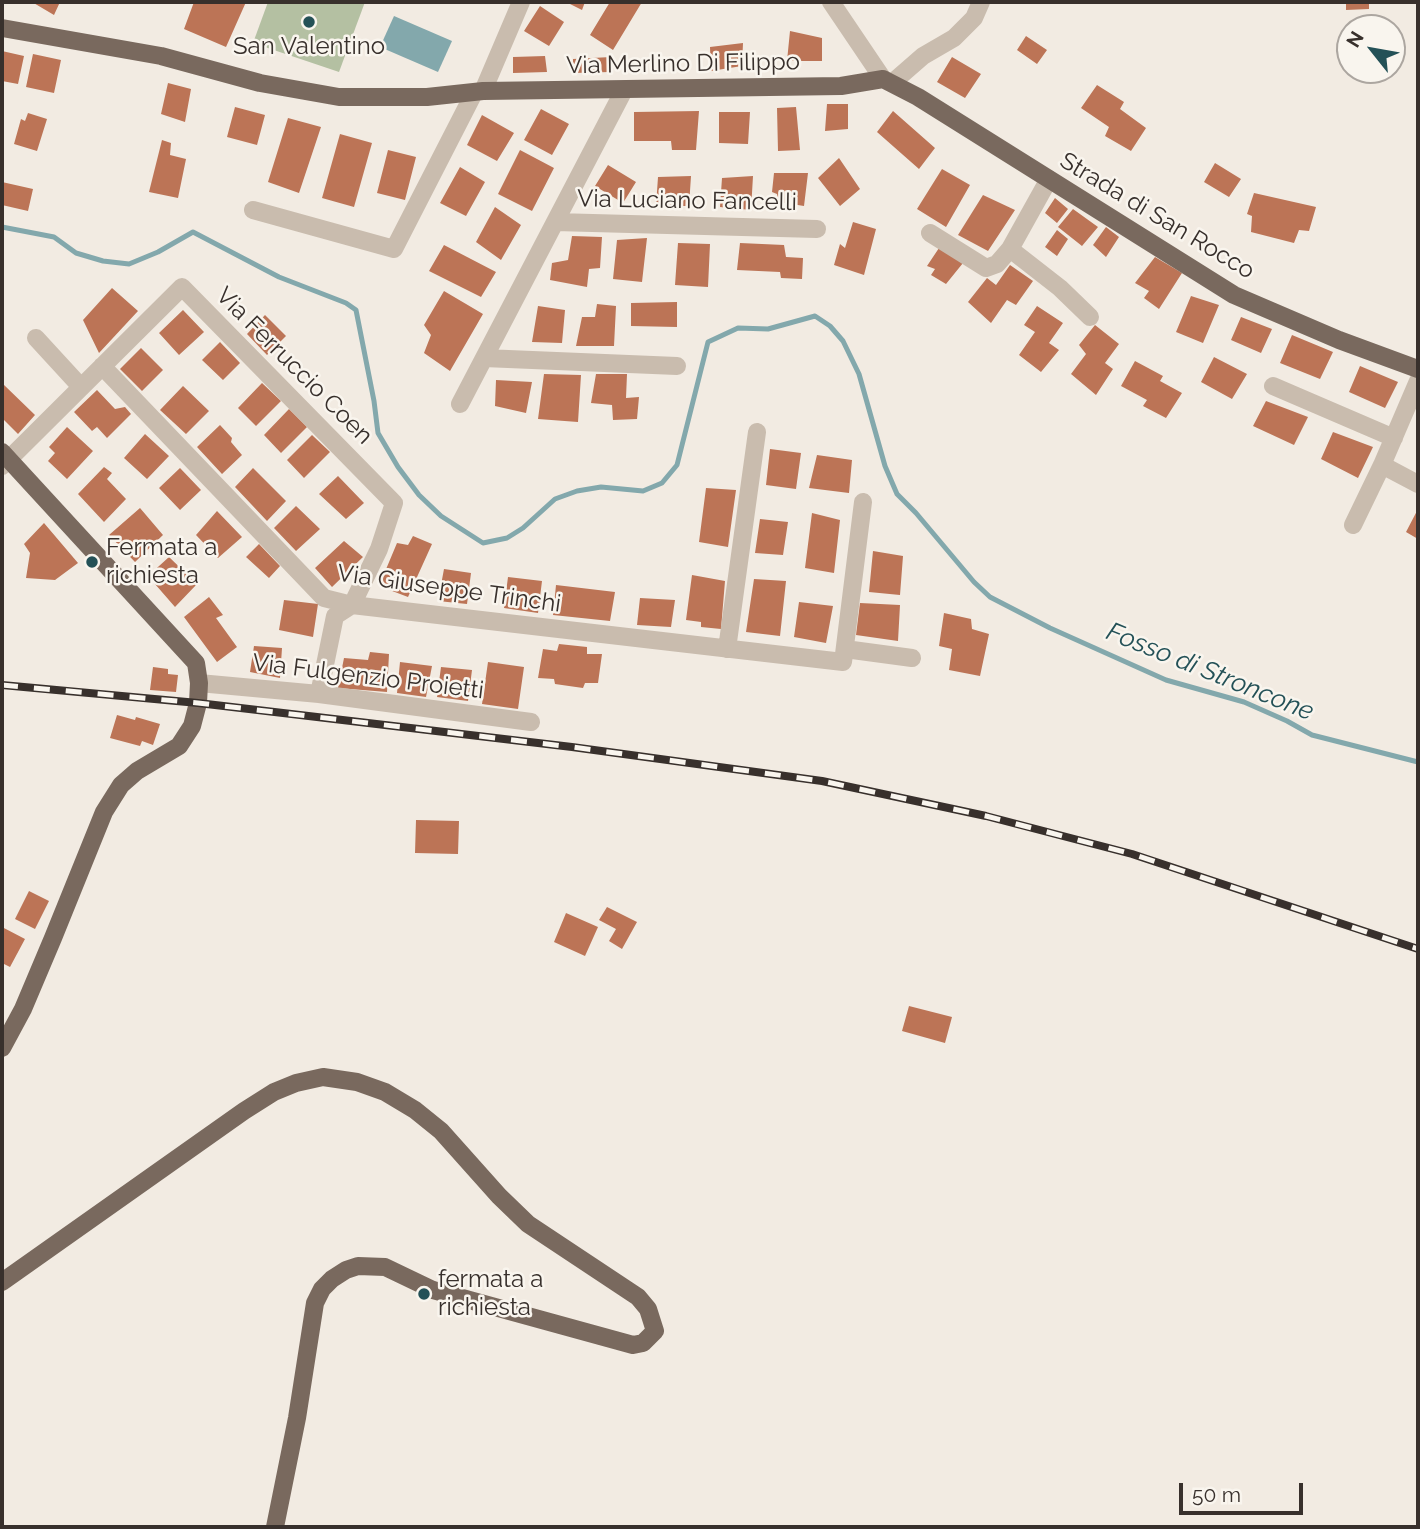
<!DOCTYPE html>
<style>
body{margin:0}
#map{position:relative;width:1420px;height:1529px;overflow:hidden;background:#f2ebe2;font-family:Raleway,sans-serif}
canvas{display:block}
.frame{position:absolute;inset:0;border:4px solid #38302c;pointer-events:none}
.north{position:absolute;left:1336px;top:14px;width:70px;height:70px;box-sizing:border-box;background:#f9f5ee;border:2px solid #aca6a0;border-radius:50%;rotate:301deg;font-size:19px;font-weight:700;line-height:28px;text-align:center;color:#38302c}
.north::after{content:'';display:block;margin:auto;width:24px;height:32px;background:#245157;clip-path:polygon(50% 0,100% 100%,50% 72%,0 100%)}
.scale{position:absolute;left:1179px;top:1483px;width:124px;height:32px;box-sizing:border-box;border:4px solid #38302c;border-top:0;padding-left:9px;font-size:21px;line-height:24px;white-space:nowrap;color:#38302c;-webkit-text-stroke:5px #f9f5ee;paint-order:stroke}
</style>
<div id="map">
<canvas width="1420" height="1529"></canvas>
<div class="frame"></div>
<div class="north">N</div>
<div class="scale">50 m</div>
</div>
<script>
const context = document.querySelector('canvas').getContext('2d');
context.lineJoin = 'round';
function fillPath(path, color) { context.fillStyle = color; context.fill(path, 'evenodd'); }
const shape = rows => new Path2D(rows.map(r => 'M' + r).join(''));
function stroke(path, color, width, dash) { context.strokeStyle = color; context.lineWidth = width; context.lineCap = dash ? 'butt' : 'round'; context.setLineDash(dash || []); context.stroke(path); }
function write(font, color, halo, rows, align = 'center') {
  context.font = font + ' Raleway,sans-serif'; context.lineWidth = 5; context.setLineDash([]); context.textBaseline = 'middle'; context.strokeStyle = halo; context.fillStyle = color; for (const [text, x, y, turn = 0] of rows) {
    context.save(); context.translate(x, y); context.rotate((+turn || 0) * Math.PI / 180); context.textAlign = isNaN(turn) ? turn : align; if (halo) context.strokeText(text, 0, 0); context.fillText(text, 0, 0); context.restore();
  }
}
fillPath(shape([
 [268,2,365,2,339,72,253,43]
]), '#b4c0a2');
fillPath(shape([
 [394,16,452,41,438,72,380,47]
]), '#83a8ac');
stroke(shape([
 [2,227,54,237,76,253,103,261,129,264,158,252,193,232,279,277,346,303,356,310,374,401,378,433,398,467,419,495,441,516,483,543,507,538,523,528,555,499,577,491,601,487,643,491,662,483,677,465,708,342,738,328,768,329,815,316,830,326,843,341,859,374,885,466,897,494,916,513,974,582,990,597,1050,628,1166,680,1244,702,1287,721,1312,735,1418,762]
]), '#83a8ac', 5);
fillPath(shape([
 [32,2,60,2,54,15],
 [194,2,211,4,212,2,246,2,226,47,184,29],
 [566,2,585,2,582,10],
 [610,2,642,2,613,50,590,35],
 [1346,2,1369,2,1369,9,1346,10],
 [540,6,564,22,549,46,524,31],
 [790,31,822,38,822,61,787,61],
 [1026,36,1047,50,1037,64,1017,50],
 [743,43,742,66,711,71,710,47],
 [2,51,24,56,18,84,2,81],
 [33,54,61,60,54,93,26,87],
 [545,56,547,72,513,73,513,57],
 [611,57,610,72,573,73,573,59],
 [952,57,981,74,965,98,937,82],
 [168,83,191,89,185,122,161,114],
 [1097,85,1124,102,1120,109,1146,128,1131,151,1105,136,1109,127,1081,108],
 [827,104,848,104,848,129,825,131],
 [235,107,265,115,257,145,227,137],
 [796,107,800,150,778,151,777,108],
 [541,109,569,124,552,155,524,140],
 [699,111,696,150,672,150,671,141,634,141,634,112],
 [893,111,935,148,919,169,877,132],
 [719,112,750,112,748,144,719,143],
 [28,113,47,119,37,151,14,144,21,119,25,121],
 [482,115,514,133,497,161,467,145],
 [288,118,321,127,299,193,268,182],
 [340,134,372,143,354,207,322,198],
 [162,140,171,143,170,155,186,159,178,198,149,192],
 [388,150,416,157,405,200,377,193],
 [520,150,554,168,532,211,498,194],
 [839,158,860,189,840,206,818,178],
 [1215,163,1241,179,1229,197,1204,182],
 [608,165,636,182,623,203,595,186],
 [460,167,485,182,466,216,440,203],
 [942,169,970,185,946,227,917,209],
 [774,173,808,173,804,206,779,202,777,194,772,192],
 [691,176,689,206,656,206,658,177],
 [753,176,751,210,720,207,722,178],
 [2,182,33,189,28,211,2,205],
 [1254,193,1316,207,1309,231,1299,230,1294,243,1251,232,1252,216,1247,214],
 [983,195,1015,210,988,251,958,235],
 [1055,198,1068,209,1057,223,1045,213],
 [495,207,521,225,501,260,476,242],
 [1073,209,1098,227,1082,246,1058,227],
 [853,222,876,229,864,275,834,265,840,244,845,248],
 [1106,227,1119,237,1106,257,1093,245],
 [1057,230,1068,239,1057,256,1045,247],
 [572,236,602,237,600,268,589,269,587,287,550,280,552,263,568,260],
 [647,238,642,282,613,279,617,240],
 [678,243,710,244,708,287,675,285],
 [740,243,784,245,786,257,803,258,802,279,781,278,780,272,737,270],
 [444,245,496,272,481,297,429,271],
 [939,248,963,263,946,284,931,275,935,269,927,266],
 [1155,257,1182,273,1159,309,1144,298,1149,291,1135,283],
 [1010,265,1033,281,1016,305,1007,300,991,323,968,302,987,278,996,285],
 [112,288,138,311,99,353,83,320],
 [444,291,483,314,450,371,424,353,431,335,424,325],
 [1191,296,1219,305,1203,343,1176,332],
 [677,302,677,327,631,326,631,303],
 [597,304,616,306,614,346,576,346,582,317,595,317],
 [538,306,565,310,562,343,532,342],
 [1037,306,1063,323,1049,343,1059,350,1041,372,1019,355,1035,332,1024,325],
 [183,310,204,332,179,355,159,333],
 [265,315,286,336,267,355,247,334],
 [1241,317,1272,329,1261,353,1231,340],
 [1095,325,1119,344,1105,363,1113,369,1096,395,1071,374,1086,354,1079,345],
 [1292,335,1333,352,1320,379,1280,363],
 [220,342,240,363,223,380,202,360],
 [141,348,163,370,142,391,120,369],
 [1214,357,1247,374,1232,399,1201,382],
 [1135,361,1163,376,1160,381,1182,393,1166,418,1143,406,1147,400,1121,386],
 [1360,366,1398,382,1385,408,1349,392],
 [544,374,581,375,578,422,538,419],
 [596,374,627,374,626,398,639,397,637,419,613,420,612,405,591,403],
 [496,380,532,382,526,413,495,406],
 [2,383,35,415,18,434,2,418],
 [262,383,281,401,256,426,238,408],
 [183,386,209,411,186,434,160,410],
 [97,390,115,409,125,407,131,414,107,438,97,427,92,431,74,412],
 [1266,401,1308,417,1294,445,1253,426],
 [289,409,307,427,281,453,264,435],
 [220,425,232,438,231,442,242,455,222,474,197,447],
 [67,427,93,451,67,479,48,461,55,453,49,447],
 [1333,432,1373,447,1358,478,1321,459],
 [145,434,169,456,147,479,124,458],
 [312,435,330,452,304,478,287,460],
 [770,449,801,453,796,489,766,485],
 [817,455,852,460,849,493,809,488],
 [104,467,112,473,107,479,126,499,104,522,78,494],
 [180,468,201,490,180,510,159,488],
 [253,468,286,501,267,521,235,487],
 [338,476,364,503,346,519,319,494],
 [706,488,736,490,728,547,699,542],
 [296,506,320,529,296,551,274,528],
 [140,508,163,535,135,562,109,535],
 [1418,509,1418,539,1406,532],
 [217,511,242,537,218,558,196,535],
 [812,513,840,520,834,573,805,568],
 [760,519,788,522,783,555,755,553],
 [44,523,78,563,55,580,26,578,30,553,24,544],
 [413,536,432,544,408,597,379,586,397,543,408,545],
 [344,541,363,557,332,587,315,568],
 [259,544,280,566,269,578,246,557],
 [873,551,903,556,900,595,869,592],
 [169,557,197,584,175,607,148,576],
 [444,569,471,573,467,604,438,601],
 [692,575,725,581,721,629,701,627,701,622,686,620],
 [508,577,542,581,538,613,504,608],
 [754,579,786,581,780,636,746,632],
 [556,585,615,592,610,621,553,615],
 [209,597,223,615,216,618,237,647,217,662,184,617],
 [640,598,675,600,671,627,637,625],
 [284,600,318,604,313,637,279,630],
 [799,602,833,606,826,643,794,637],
 [860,603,900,605,898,641,856,635],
 [944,613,971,619,972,629,989,634,980,676,949,670,952,649,939,646],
 [559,644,587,647,587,654,602,654,598,683,585,683,583,688,555,684,554,679,538,678,543,649,557,651],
 [254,646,282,648,280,678,250,672],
 [370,652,389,654,387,692,338,688,344,658,368,660],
 [400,662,432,666,426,697,397,693],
 [488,662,524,667,518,709,482,704],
 [153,667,168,669,168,674,178,675,176,692,150,690],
 [441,667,472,670,468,701,437,697],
 [117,715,135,720,136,717,160,724,153,745,142,741,140,746,110,738],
 [416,820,459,821,458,854,415,853],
 [29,891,49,901,35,929,15,919],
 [607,907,637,922,622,949,609,941,616,929,599,920],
 [566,913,598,927,585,956,554,942],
 [2,927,25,939,10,967,2,963],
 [909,1006,952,1017,945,1043,902,1031]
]), '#bc7456');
stroke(shape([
 [831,2,883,79],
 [892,83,923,56,954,38,974,18,981,2],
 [483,91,521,2],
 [253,210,394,249,474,93],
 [555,222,817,229],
 [930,233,986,268,997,264,1010,249,1049,179],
 [1010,249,1060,288,1090,317],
 [36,338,81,387],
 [484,358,677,366],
 [102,366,324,598,352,605,843,662,863,502],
 [1273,386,1394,438],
 [460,404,624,90],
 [1382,465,1418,484],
 [2,466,182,287,394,503,379,549,352,605,335,616,319,694],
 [1353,525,1382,465,1418,381],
 [727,649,757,432],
 [845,649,912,658],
 [199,683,319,694,531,722]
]), '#c9bcae', 18);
stroke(shape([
 [2,28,161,56,260,83,339,97,427,97,483,91,841,86,883,79,918,97,1234,295,1339,340,1418,369],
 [2,452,196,663,199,683,198,703,192,726,179,746,137,771,121,785,104,812,53,938,23,1009,2,1048],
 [2,1282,244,1111,274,1092,296,1083,323,1077,357,1082,385,1092,415,1110,441,1131,499,1196,528,1224,638,1297,648,1309,655,1331,643,1343,633,1345,433,1290,385,1267,358,1266,346,1270,332,1279,322,1289,315,1303,297,1418,275,1527]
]), '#79695e', 18);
const rail = shape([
 [2,685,198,703,572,747,822,781,986,816,1132,854,1418,949]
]);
stroke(rail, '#38302c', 8);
stroke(rail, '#f9f5ee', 5, [16]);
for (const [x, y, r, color] of [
 [309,22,7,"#245157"],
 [92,562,7,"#245157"],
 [424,1294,7,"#245157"]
]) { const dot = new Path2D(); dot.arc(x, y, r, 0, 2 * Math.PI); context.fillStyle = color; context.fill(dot); stroke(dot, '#f9f5ee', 2.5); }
write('24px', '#38302c', '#f9f5ee', [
 ["San Valentino",309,47,"center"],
 ["Fermata a",106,548],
 ["richiesta",106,576],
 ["fermata a",438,1280],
 ["richiesta",438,1308]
], 'left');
write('24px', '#38302c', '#f9f5ee', [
 ["Via Merlino Di Filippo",683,64,-1],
 ["Via Luciano Fancelli",687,201,1],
 ["Strada di San Rocco",1157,216,31],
 ["Via Ferruccio Coen",294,366,45],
 ["Via Giuseppe Trinchi",449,589,8],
 ["Via Fulgenzio Proietti",368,677,7]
]);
write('italic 26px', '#245157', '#f9f5ee', [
 ["Fosso di Stroncone",1210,672,22]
]);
</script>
